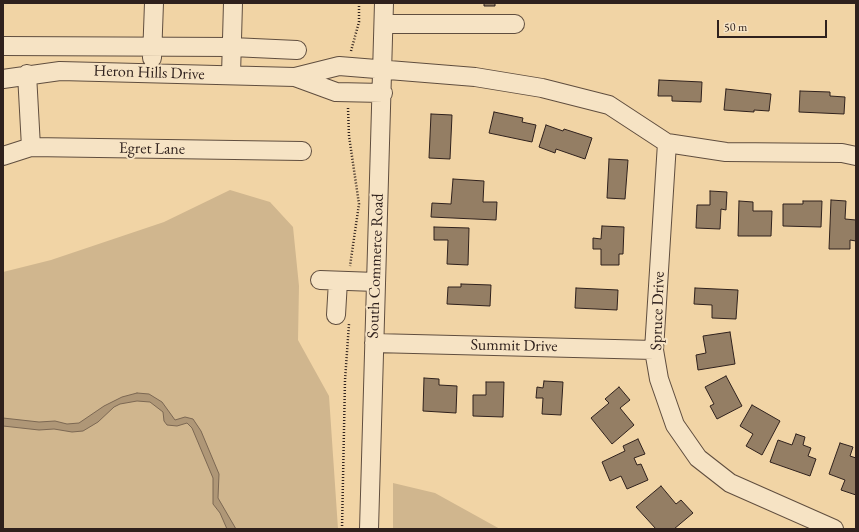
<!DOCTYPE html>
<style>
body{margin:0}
#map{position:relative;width:859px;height:532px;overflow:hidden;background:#f1d4a5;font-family:"EB Garamond",serif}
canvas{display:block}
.frame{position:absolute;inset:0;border:4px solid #2f211d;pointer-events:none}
.scale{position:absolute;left:717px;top:20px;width:110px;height:18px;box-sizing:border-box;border:2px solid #2f211d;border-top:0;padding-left:5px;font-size:12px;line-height:14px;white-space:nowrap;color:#2f211d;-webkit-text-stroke:3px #f6e3c4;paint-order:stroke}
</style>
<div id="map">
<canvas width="859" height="532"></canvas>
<div class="frame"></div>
<div class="scale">50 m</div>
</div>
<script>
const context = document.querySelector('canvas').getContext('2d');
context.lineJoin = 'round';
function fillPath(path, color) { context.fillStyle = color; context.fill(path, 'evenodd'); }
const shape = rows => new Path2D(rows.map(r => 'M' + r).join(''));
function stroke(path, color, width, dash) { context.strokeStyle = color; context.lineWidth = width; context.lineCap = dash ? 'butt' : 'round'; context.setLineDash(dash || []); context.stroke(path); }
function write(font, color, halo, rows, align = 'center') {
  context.font = font + ' "EB Garamond",serif'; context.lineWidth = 4; context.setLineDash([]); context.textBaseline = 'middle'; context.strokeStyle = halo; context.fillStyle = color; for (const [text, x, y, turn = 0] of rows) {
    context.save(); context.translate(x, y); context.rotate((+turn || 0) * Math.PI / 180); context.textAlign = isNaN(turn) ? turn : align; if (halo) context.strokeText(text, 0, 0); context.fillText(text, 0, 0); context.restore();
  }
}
fillPath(shape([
 [230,190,270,202,293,227,299,286,298,340,329,396,338,529,3,529,3,272,51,260,164,222],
 [393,483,435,493,500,529,393,529]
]), '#d0b68e');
const water = shape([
 [137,393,149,394,162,402,175,420,185,417,193,419,201,431,219,474,218,498,236,529,227,529,220,513,213,504,213,478,192,428,187,423,177,426,167,425,164,421,163,412,150,402,137,401,120,404,114,407,98,422,83,431,72,432,54,429,39,430,3,426,3,418,39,422,55,421,67,424,79,423,104,406,122,397,137,393]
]);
fillPath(water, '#af9777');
stroke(water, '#7c6853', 1);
const building = shape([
 [484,3,495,3,495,6,484,6,484,3],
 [659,80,702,82,701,102,672,101,672,96,658,96,659,80],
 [726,89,771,94,769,111,754,110,754,112,724,110,726,89],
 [800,91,830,92,830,96,845,97,844,114,799,112,800,91],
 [494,112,523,118,522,122,536,125,532,142,489,133,494,112],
 [431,114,452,115,450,159,429,158,431,114],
 [546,125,563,131,564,129,592,138,585,159,556,149,555,153,539,147,546,125],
 [609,159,628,160,625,199,607,198,609,159],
 [453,179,484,181,483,202,497,202,496,220,431,217,432,203,451,204,453,179],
 [710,191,727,192,726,210,721,209,720,229,696,228,697,205,710,205,710,191],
 [831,200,846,201,845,219,856,220,856,241,850,240,850,249,829,249,831,200],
 [739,201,753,202,753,211,772,211,771,236,738,236,739,201],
 [803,201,822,201,821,227,783,226,783,204,803,204,803,201],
 [602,226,624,227,623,254,619,254,619,265,601,265,601,249,593,249,593,238,601,239,602,226],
 [434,227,469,228,468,265,447,264,448,240,434,240,434,227],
 [461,284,491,285,490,306,447,304,448,287,461,287,461,284],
 [576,288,618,290,617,310,575,308,576,288],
 [695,288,738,290,736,319,712,318,712,305,694,304,695,288],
 [730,332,735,364,698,370,696,355,706,353,703,336,730,332],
 [726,376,742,406,717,419,710,406,714,404,705,387,726,376],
 [424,378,439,379,439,385,457,386,456,413,423,411,424,378],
 [544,381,563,382,561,415,542,414,543,398,536,398,537,387,543,388,544,381],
 [486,382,504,382,503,417,473,416,473,395,486,395,486,382],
 [619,387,630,400,620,408,634,425,612,444,591,418,609,403,605,399,619,387],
 [752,405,780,421,762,455,746,446,753,434,740,426,752,405],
 [796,434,805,437,803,445,811,448,808,456,816,459,810,476,770,462,778,440,792,445,796,434],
 [638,439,645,454,634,458,637,465,641,464,648,480,627,489,621,476,610,481,602,462,625,451,623,446,638,439],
 [840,443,853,447,850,456,856,458,856,495,841,490,845,480,829,474,840,443],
 [661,486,676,504,681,500,693,513,674,529,656,529,636,507,661,486]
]);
fillPath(building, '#947e64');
stroke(building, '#2f211d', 1);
const minor = shape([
 [384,24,515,24],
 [3,46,232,47,297,50],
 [152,58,154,3],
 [27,74,31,147],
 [231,75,233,3],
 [295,77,336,92,383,93],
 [3,79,60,71,295,77,339,66,475,77,542,88,609,105,667,143,726,152,842,153,856,156],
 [667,143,654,350,659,379,675,425,698,458,730,483,834,529],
 [3,156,31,147,302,151],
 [320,280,376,282],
 [336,315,338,281],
 [374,343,654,350],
 [369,529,384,3]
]);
stroke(minor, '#604e3f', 20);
stroke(shape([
 [351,51,359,22,359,3],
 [348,108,349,136,359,204,350,266],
 [342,529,345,380,349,324]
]), '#2f211d', 2.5, [1, 2]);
stroke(minor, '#f6e3c4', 18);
write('16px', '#2f211d', '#f6e3c4', [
 ["Heron Hills Drive",149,73,2],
 ["Egret Lane",152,149,1],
 ["South Commerce Road",376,266,-88],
 ["Spruce Drive",658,311,-88],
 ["Summit Drive",514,346,1]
]);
</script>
